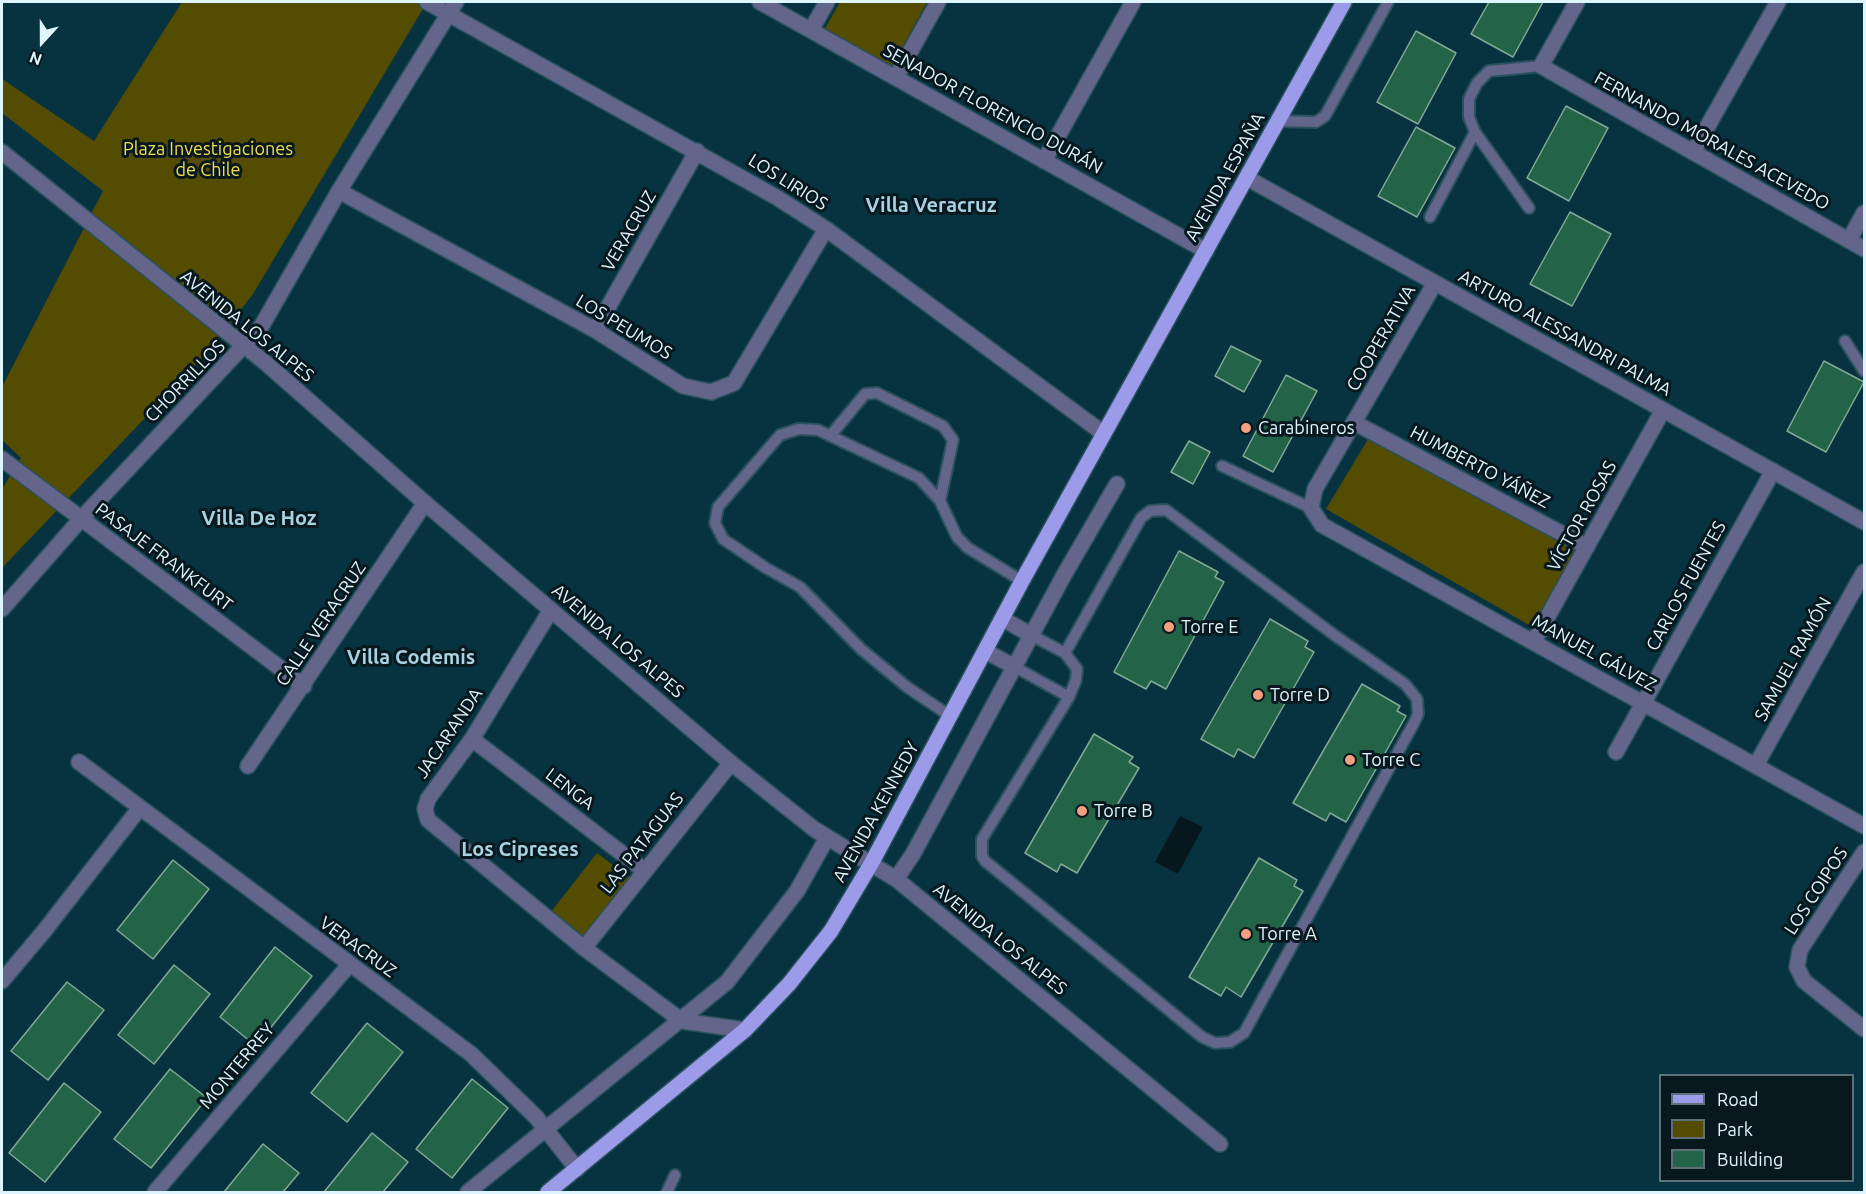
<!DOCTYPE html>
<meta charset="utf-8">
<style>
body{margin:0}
#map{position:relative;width:1866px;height:1194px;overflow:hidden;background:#073340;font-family:Ubuntu,sans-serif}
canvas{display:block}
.frame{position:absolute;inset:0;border:3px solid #dff5fd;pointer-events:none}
.legend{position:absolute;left:1659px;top:1074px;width:195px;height:108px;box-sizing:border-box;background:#08181e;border:2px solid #5e7077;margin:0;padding:8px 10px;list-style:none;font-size:18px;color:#dff5fd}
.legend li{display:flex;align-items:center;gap:12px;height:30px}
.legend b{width:30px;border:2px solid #5e7077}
.north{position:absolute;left:12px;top:12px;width:60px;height:60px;-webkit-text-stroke:4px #08181e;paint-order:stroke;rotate:201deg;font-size:16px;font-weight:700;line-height:24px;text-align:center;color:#dff5fd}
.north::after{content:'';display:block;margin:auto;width:21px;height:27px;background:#dff5fd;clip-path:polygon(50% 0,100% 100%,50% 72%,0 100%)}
</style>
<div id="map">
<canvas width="1866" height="1194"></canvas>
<div class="frame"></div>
<ul class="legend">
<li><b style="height:8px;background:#9b9be9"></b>Road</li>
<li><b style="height:16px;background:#544c00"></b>Park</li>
<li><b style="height:16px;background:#236348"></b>Building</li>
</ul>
<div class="north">N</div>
</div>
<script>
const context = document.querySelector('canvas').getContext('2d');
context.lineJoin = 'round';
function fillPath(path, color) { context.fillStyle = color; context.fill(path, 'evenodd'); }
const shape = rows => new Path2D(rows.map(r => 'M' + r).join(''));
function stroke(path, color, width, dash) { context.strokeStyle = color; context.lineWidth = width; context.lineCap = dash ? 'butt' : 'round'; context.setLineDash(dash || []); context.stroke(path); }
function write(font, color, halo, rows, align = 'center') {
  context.font = font + ' Ubuntu,sans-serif'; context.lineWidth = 6; context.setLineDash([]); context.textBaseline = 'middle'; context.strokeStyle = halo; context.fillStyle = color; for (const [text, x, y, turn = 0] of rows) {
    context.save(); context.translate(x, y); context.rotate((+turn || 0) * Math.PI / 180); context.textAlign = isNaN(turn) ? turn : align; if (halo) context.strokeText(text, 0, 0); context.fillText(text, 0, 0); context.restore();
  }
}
fillPath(shape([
 [182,2,427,2,253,294,205,355,2,568,2,489,21,458,2,440,2,387,103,191,2,113,2,79,94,141],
 [840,2,927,2,890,70,824,30],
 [1373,431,1580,545,1536,629,1326,509],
 [597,853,630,878,576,948,543,922]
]), '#544c00');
fillPath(shape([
 [1180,816,1203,827,1178,874,1155,862]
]), '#06171d');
const building = shape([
 [1489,2,1543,2,1513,57,1471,34,1489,2],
 [1416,31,1456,53,1418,124,1377,102,1416,31],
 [1566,106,1608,128,1569,201,1527,178,1566,106],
 [1416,127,1455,148,1417,217,1378,196,1416,127],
 [1570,212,1611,234,1572,306,1530,284,1570,212],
 [1231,346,1261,361,1244,392,1215,376,1231,346],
 [1824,361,1864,382,1826,452,1787,431,1824,361],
 [1286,375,1317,391,1273,472,1243,456,1286,375],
 [1189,441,1210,452,1193,484,1171,472,1189,441],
 [1179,551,1218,572,1215,577,1224,582,1166,689,1151,681,1146,689,1114,672,1179,551],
 [1270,619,1308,641,1305,647,1314,652,1254,758,1238,749,1234,757,1201,739,1270,619],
 [1362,684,1400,706,1397,711,1406,716,1346,822,1330,813,1326,821,1293,803,1362,684],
 [1094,734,1133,757,1129,762,1139,768,1077,873,1061,864,1057,872,1025,853,1094,734],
 [1259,858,1297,880,1294,886,1303,891,1241,997,1226,987,1221,996,1189,977,1259,858],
 [173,860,209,889,153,959,117,930,173,860],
 [275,947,312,976,256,1046,220,1017,275,947],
 [174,965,210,994,154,1064,118,1035,174,965],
 [67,982,104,1010,48,1080,11,1051,67,982],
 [367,1023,403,1052,347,1122,311,1093,367,1023],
 [170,1069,207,1098,151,1168,114,1139,170,1069],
 [472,1079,508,1108,452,1178,416,1149,472,1079],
 [64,1083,101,1112,45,1182,9,1153,64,1083],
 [372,1133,408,1162,383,1192,324,1192,372,1133],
 [263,1144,299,1173,283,1192,224,1192,263,1144]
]);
fillPath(building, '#236348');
stroke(building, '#82a995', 1.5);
const service = shape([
 [1278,121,1316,122,1325,116,1388,2],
 [1529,208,1475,132,1469,117,1469,99,1477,83,1489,71,1541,66],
 [1430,217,1475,132],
 [1845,341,1864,371],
 [830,436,865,394,877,393,943,426,953,440,940,501],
 [1222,466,1311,508],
 [1031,635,1065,653,1077,669,1076,680,1069,697,982,839,982,856,985,861,1202,1037,1215,1043,1230,1042,1244,1033,1415,721,1418,714,1417,699,1405,684,1337,637,1166,510,1150,511,1141,518,1065,653],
 [1015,667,1069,697],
 [950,716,907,687,861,649,800,587,766,568,723,539,715,523,718,507,780,435,799,429,818,430,919,478,940,501,957,537,968,548,1022,581],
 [667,1192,675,1175]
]);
const minor = shape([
 [427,2,776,197,826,229,1103,433],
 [760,2,1206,251],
 [1577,2,1541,66,1864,249],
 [811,30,827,2],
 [896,77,938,2],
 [1693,152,1778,2],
 [1044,161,1133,2],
 [339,191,595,330,683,386,711,392,734,383,826,229],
 [1849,240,1864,213],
 [1435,283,1315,489,1311,508,1322,525,1864,826],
 [595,330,697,151],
 [1355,423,1587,547],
 [2,459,304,686],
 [551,610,472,739,428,799,425,809,428,820,584,948,682,1021,745,1030],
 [1003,619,1031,635],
 [1534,641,1663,410],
 [985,651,1015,667],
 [472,739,645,871],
 [1616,752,1773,471],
 [79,762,471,1054,536,1117,577,1169],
 [1756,765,1864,572],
 [248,766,425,503],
 [1864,852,1800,950,1797,967,1804,981,1864,1029],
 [871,864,896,879,1220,1144],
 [896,879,913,854,1064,575,1117,484],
 [584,948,731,763],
 [2,981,45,930,139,809],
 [155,1192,349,965],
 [468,1192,727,982,797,891,827,838]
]);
const tertiary = shape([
 [2,152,267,364,425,503,731,763,814,829,871,864],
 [1247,178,1864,522],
 [2,609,81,519,261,327,339,191,456,2]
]);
const primary = shape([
 [548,1192,745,1030,789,984,831,931,871,864,1022,581,1344,2]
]);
stroke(service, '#2a525e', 14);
stroke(minor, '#2a525e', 18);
stroke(tertiary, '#2a525e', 18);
stroke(primary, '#2a525e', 18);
stroke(service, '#64658b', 10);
stroke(minor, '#64658b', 15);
stroke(tertiary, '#64658b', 15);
stroke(primary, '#9b9be9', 15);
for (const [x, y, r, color] of [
 [1246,428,6,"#f2a07f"],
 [1169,627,6,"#f2a07f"],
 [1258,695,6,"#f2a07f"],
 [1350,760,6,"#f2a07f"],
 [1082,811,6,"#f2a07f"],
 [1246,934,6,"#f2a07f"]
]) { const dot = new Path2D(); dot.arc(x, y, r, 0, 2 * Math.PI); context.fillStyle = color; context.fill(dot); stroke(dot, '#08181e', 2); }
write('18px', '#dff5fd', '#08181e', [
 ["SENADOR FLORENCIO DURÁN",993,109,29],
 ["FERNANDO MORALES ACEVEDO",1712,141,29],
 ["AVENIDA ESPAÑA",1225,177,-61],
 ["LOS LIRIOS",788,182,32],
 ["VERACRUZ",629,231,-60],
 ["AVENIDA LOS ALPES",247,326,39],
 ["LOS PEUMOS",624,327,31],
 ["ARTURO ALESSANDRI PALMA",1565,333,29],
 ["COOPERATIVA",1381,338,-60],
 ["CHORRILLOS",185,381,-46],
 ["HUMBERTO YÁÑEZ",1480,467,28],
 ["VÍCTOR ROSAS",1582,516,-61],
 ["PASAJE FRANKFURT",164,557,37],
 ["CARLOS FUENTES",1686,586,-61],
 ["CALLE VERACRUZ",321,624,-56],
 ["AVENIDA LOS ALPES",618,641,40],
 ["MANUEL GÁLVEZ",1594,653,29],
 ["SAMUEL RAMÓN",1793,659,-61],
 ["JACARANDA",449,733,-56],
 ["LENGA",570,789,37],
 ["AVENIDA KENNEDY",876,812,-61],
 ["LAS PATAGUAS",642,843,-52],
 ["LOS COIPOS",1816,891,-57],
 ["AVENIDA LOS ALPES",1000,939,39],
 ["VERACRUZ",358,947,36],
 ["MONTERREY",237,1066,-50]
]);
write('18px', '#efdf4c', '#08181e', [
 ["Plaza Investigaciones",208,149],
 ["de Chile",208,170]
]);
write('18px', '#dff5fd', '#08181e', [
 ["Carabineros",1258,428],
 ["Torre E",1181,627],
 ["Torre D",1270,695],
 ["Torre C",1362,760],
 ["Torre B",1094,811],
 ["Torre A",1258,934]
], 'left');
write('bold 20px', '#a7d2e2', '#08181e', [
 ["Villa Veracruz",931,205],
 ["Villa De Hoz",259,518],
 ["Villa Codemis",411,657],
 ["Los Cipreses",520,849]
]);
</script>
